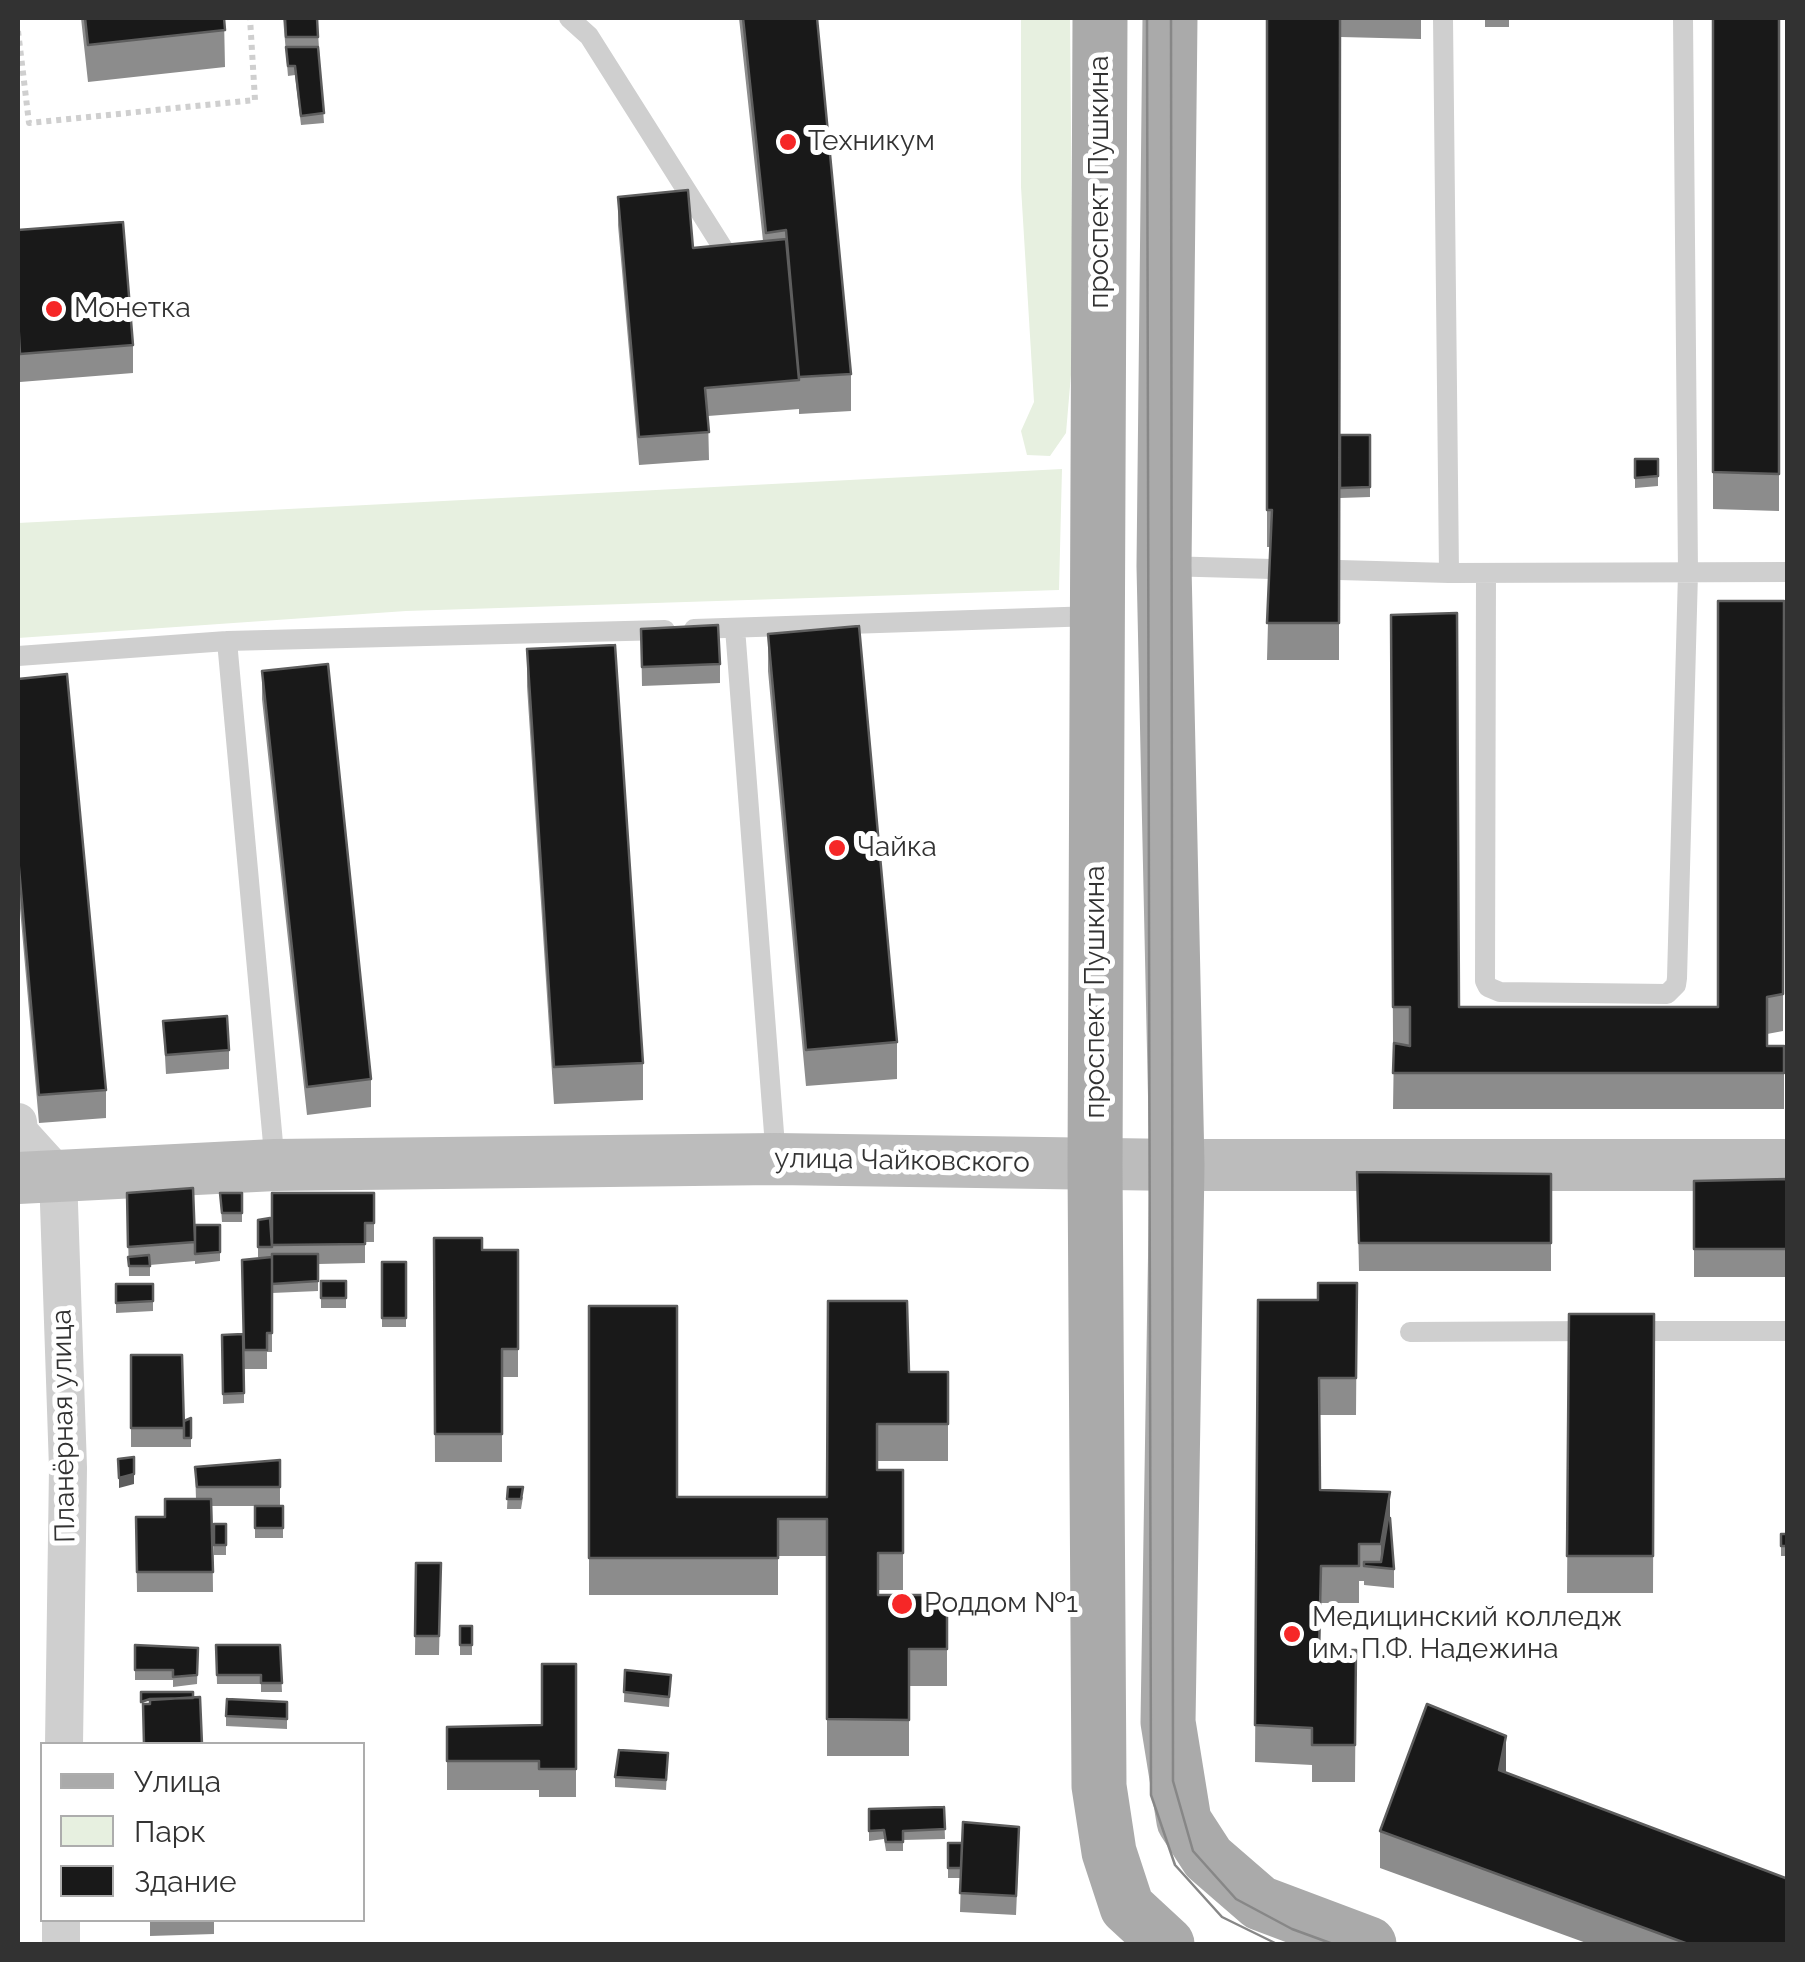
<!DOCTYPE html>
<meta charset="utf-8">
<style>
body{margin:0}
#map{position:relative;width:1805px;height:1962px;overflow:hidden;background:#fff;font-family:Raleway,sans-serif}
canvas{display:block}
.frame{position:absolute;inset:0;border:20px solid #323232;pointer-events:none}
.legend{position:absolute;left:40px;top:1742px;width:325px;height:180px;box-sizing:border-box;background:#fff;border:2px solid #adadad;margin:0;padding:12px 18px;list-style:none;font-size:30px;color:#323232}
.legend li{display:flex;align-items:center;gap:20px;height:50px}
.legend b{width:50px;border:2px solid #adadad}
</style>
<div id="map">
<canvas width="1805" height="1962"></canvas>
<div class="frame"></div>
<ul class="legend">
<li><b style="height:12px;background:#aaa"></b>Улица</li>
<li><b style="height:28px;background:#e7f0e0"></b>Парк</li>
<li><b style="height:28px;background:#191919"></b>Здание</li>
</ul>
</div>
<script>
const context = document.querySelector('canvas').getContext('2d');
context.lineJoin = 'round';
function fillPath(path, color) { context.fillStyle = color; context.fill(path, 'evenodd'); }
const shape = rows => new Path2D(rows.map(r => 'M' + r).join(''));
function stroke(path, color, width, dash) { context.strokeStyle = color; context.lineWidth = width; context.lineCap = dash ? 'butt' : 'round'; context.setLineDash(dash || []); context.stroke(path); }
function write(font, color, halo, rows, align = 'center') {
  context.font = font + ' Raleway,sans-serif'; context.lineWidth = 10; context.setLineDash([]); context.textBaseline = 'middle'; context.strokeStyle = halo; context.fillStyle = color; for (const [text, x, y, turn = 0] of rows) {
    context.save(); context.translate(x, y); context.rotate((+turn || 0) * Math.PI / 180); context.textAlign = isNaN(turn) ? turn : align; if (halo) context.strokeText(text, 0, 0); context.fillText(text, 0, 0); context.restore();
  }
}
fillPath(shape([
 [1021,18,1070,18,1073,351,1066,433,1050,456,1027,455,1021,431,1034,402,1021,187],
 [1062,469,1059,590,406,611,18,638,18,523]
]), '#e7f0e0');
stroke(shape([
 [18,31,29,123,255,100,250,18]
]), '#cfcfcf', 6, [5, 5]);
stroke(shape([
 [569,18,589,36,733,264],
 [1443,18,1449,573],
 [1164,566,1272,569],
 [1339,570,1449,573,1788,572],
 [1486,573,1485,981,1488,987,1500,992,1667,994,1676,985,1677,978,1688,573,1683,18],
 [735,628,776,1159],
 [694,629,1095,616],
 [227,641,275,1165],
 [18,656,227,641,665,630],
 [1630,1331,1788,1331],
 [1410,1332,1596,1331]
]), '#cfcfcf', 20);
stroke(shape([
 [18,1122,19,1132,58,1175,68,1468,64,1744],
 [61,1944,61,1920]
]), '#cfcfcf', 38);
stroke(shape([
 [18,1178,275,1165,776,1159,1177,1165,1788,1165]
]), '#bcbcbc', 52);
stroke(shape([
 [1100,18,1095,1164,1099,1786,1109,1852,1127,1907,1167,1944],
 [1170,18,1164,566,1177,1165,1168,1722,1184,1821,1208,1858,1260,1903,1369,1944]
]), '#aaa', 55);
stroke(shape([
 [1147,18,1151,1795,1175,1865,1222,1917,1277,1944],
 [1171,18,1173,1781,1193,1851,1236,1899,1292,1929,1333,1944]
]), '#878787', 2.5);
fillPath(shape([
 [81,18,224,18,225,67,88,82],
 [283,18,317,18,324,123,301,125,295,75,288,76],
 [739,18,817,18,851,374,851,411,799,414,799,409,708,416,709,460,639,465,618,225,618,197,693,248,763,241],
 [1267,18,1421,18,1421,39,1341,37,1340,435,1370,435,1370,497,1340,498,1339,476,1339,660,1267,660,1270,547,1267,547],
 [1485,18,1509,18,1509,27,1485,27],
 [1713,18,1779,18,1779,511,1713,509],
 [18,230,133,345,133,373,20,382,18,345],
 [1635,459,1658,459,1658,486,1635,488],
 [1784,601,1783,1031,1767,1034,1767,1046,1784,1046,1784,1109,1393,1109,1394,1043,1393,1043,1391,615,1459,1007,1718,1007],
 [641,629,720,664,720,683,642,686],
 [768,634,897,1042,897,1079,806,1086,768,671],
 [527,649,643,1063,643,1100,554,1104,527,686],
 [262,671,371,1079,371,1107,307,1115,262,699],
 [18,679,106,1090,106,1118,39,1123,18,886],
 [163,1021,229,1050,229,1069,166,1074],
 [1357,1172,1551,1174,1551,1271,1359,1271],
 [1788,1179,1788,1277,1694,1277,1694,1181],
 [127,1193,195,1242,220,1225,220,1261,195,1264,195,1261,150,1265,150,1276,129,1276],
 [220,1193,242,1193,242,1222,222,1222],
 [272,1193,374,1193,374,1242,365,1242,365,1263,318,1264,318,1291,272,1293,272,1352,267,1352,267,1369,244,1369,244,1403,223,1404,222,1335,243,1334,272,1257,258,1257,258,1220,272,1247],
 [434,1238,482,1250,518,1250,518,1377,502,1377,502,1462,435,1462],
 [382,1262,406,1262,406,1327,382,1327],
 [321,1281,346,1281,346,1308,321,1308],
 [1357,1283,1356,1415,1320,1415,1320,1490,1390,1518,1394,1569,1394,1588,1364,1585,1364,1581,1359,1581,1359,1603,1321,1603,1320,1650,1356,1650,1355,1782,1312,1782,1312,1765,1255,1762,1258,1300,1318,1300],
 [116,1284,153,1284,153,1311,116,1313],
 [589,1306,677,1497,827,1497,909,1372,948,1372,948,1461,877,1461,877,1470,903,1470,903,1590,878,1590,878,1595,947,1595,947,1686,909,1686,909,1756,827,1756,827,1556,778,1556,778,1595,589,1595],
 [1569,1314,1654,1314,1653,1593,1567,1593],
 [131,1355,184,1428,191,1418,191,1447,131,1447],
 [280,1460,280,1506,283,1506,283,1538,255,1538,255,1506,212,1506,213,1592,137,1592,136,1517,165,1517,196,1499,195,1467],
 [508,1487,523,1497,521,1509,507,1509],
 [214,1524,226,1524,226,1555,214,1555],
 [1781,1534,1788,1534,1788,1556,1781,1556],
 [416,1563,441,1563,439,1655,415,1655],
 [460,1626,472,1626,472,1655,460,1655],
 [135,1645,198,1648,197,1684,173,1687,173,1680,135,1680],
 [216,1645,280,1645,282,1692,261,1692,261,1684,217,1684],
 [576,1664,576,1797,539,1797,539,1790,447,1790,447,1727,542,1725],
 [625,1670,671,1675,669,1707,624,1702],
 [287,1702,287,1729,226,1726,226,1716],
 [668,1753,666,1790,615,1787,615,1777],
 [1506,1773,1788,1944,1589,1944,1380,1868,1380,1831],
 [944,1807,945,1839,903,1840,903,1851,886,1851,884,1839,869,1841,869,1809],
 [948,1843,1019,1846,1016,1915,960,1912,961,1878,948,1878],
 [150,1920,214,1920,214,1934,150,1936]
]), '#8c8c8c');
fillPath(shape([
 [134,1474,134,1484,119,1488,119,1478],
 [1390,1492,1390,1529,1381,1568,1381,1544],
 [1506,1736,1506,1772,1499,1770]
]), '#5e5e5e');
const building = shape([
 [85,18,224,18,225,30,88,45,85,18],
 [285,18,317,18,318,37,286,37,285,18],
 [743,18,817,18,851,374,799,377,786,230,766,233,743,18],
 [1267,18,1340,18,1339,623,1267,623,1272,510,1267,510,1267,18],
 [1713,18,1779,18,1779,474,1713,472,1713,18],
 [286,47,318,47,324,113,301,116,295,66,288,66,286,47],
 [688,190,693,248,786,239,799,380,705,388,709,432,639,437,618,197,688,190],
 [123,222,133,345,20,354,18,317,18,230,123,222],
 [1340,435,1370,435,1370,487,1340,488,1340,435],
 [1635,459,1658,459,1658,476,1635,478,1635,459],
 [1718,601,1784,601,1783,994,1767,997,1767,1046,1784,1046,1784,1073,1393,1073,1394,1043,1410,1046,1410,1007,1393,1007,1391,615,1457,613,1459,1007,1718,1007,1718,601],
 [718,625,720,664,642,667,641,629,718,625],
 [859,626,897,1042,806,1050,768,634,859,626],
 [615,645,643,1063,554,1067,527,649,615,645],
 [328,664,371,1079,307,1087,262,671,328,664],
 [67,674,106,1090,39,1095,18,857,18,679,67,674],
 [227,1016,229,1050,166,1055,163,1021,227,1016],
 [1357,1172,1551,1174,1551,1243,1359,1243,1357,1172],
 [1788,1179,1788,1249,1694,1249,1694,1181,1788,1179],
 [193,1188,195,1242,128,1247,127,1193,193,1188],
 [220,1193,242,1193,242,1213,222,1213,220,1193],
 [272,1193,374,1193,374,1223,365,1223,365,1244,272,1245,272,1193],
 [270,1218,272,1247,258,1247,258,1220,270,1218],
 [195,1225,220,1225,220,1252,195,1254,195,1225],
 [434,1238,482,1238,482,1250,518,1250,518,1349,502,1349,502,1434,435,1434,434,1238],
 [272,1254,318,1254,318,1281,272,1284,272,1254],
 [149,1255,150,1266,129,1266,128,1257,149,1255],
 [272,1257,272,1333,267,1333,267,1350,244,1350,242,1260,272,1257],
 [382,1262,406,1262,406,1318,382,1318,382,1262],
 [321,1281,346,1281,346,1298,321,1298,321,1281],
 [1318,1283,1357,1283,1356,1378,1319,1378,1320,1490,1390,1492,1381,1544,1359,1544,1359,1566,1321,1566,1319,1650,1356,1650,1355,1745,1312,1745,1312,1728,1255,1725,1258,1300,1318,1300,1318,1283],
 [116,1284,153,1284,153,1301,116,1303,116,1284],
 [828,1301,907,1301,909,1372,948,1372,948,1424,877,1424,877,1470,903,1470,903,1553,878,1553,878,1595,947,1595,947,1649,909,1649,909,1720,827,1719,827,1519,778,1519,778,1558,589,1558,589,1306,677,1306,677,1497,827,1497,828,1301],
 [1569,1314,1654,1314,1653,1556,1567,1556,1569,1314],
 [243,1334,244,1393,223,1394,222,1335,243,1334],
 [131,1355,182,1355,184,1428,131,1428,131,1355],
 [191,1418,191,1438,184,1438,184,1421,191,1418],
 [134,1457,134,1474,119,1478,118,1459,134,1457],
 [280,1460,280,1487,197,1487,195,1467,280,1460],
 [508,1487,523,1487,521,1499,507,1499,508,1487],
 [165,1499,211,1499,213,1572,137,1572,136,1517,165,1517,165,1499],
 [255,1506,283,1506,283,1528,255,1528,255,1506],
 [1388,1518,1390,1518,1394,1569,1364,1566,1364,1562,1381,1562,1388,1518],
 [214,1524,226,1524,226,1545,214,1545,214,1524],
 [1781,1534,1788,1534,1788,1546,1781,1546,1781,1534],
 [416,1563,441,1563,439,1636,415,1636,416,1563],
 [460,1626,472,1626,472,1645,460,1645,460,1626],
 [135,1645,198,1648,197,1675,173,1677,173,1670,135,1670,135,1645],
 [216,1645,280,1645,282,1683,261,1683,261,1675,217,1675,216,1645],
 [542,1664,576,1664,576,1769,539,1769,539,1761,447,1761,447,1727,542,1725,542,1664],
 [625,1670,671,1675,669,1697,624,1692,625,1670],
 [141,1692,193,1692,193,1698,150,1699,141,1702,141,1692],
 [200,1697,202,1744,144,1744,143,1704,150,1704,150,1700,200,1697],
 [227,1699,287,1702,287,1719,226,1716,227,1699],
 [1427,1704,1506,1736,1499,1770,1788,1879,1788,1944,1688,1944,1380,1831,1427,1704],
 [619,1750,668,1753,666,1780,615,1777,619,1750],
 [944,1807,945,1829,903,1831,903,1842,886,1842,884,1830,869,1831,869,1809,944,1807],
 [963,1822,1019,1827,1016,1896,960,1893,963,1822],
 [948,1843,962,1843,961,1868,948,1868,948,1843]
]);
fillPath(building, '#191919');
stroke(building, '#5e5e5e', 2.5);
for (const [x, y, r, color] of [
 [788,142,10,"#f62727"],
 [54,309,10,"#f62727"],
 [837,848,10,"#f62727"],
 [902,1604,12,"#f62727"],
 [1292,1634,10,"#f62727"]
]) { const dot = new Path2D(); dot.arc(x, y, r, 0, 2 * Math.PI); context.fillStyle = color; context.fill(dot); stroke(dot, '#fff', 4); }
write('28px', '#323232', '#fff', [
 ["Техникум",808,142],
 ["Монетка",74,309],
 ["Чайка",857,848],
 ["Роддом №1",924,1604],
 ["Медицинский колледж",1312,1618],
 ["им. П.Ф. Надежина",1312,1650]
], 'left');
write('28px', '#323232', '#fff', [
 ["проспект Пушкина",1100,182,-90],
 ["проспект Пушкина",1096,992,-90],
 ["улица Чайковского",902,1161,1],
 ["Планёрная улица",64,1426,-91]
]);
</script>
